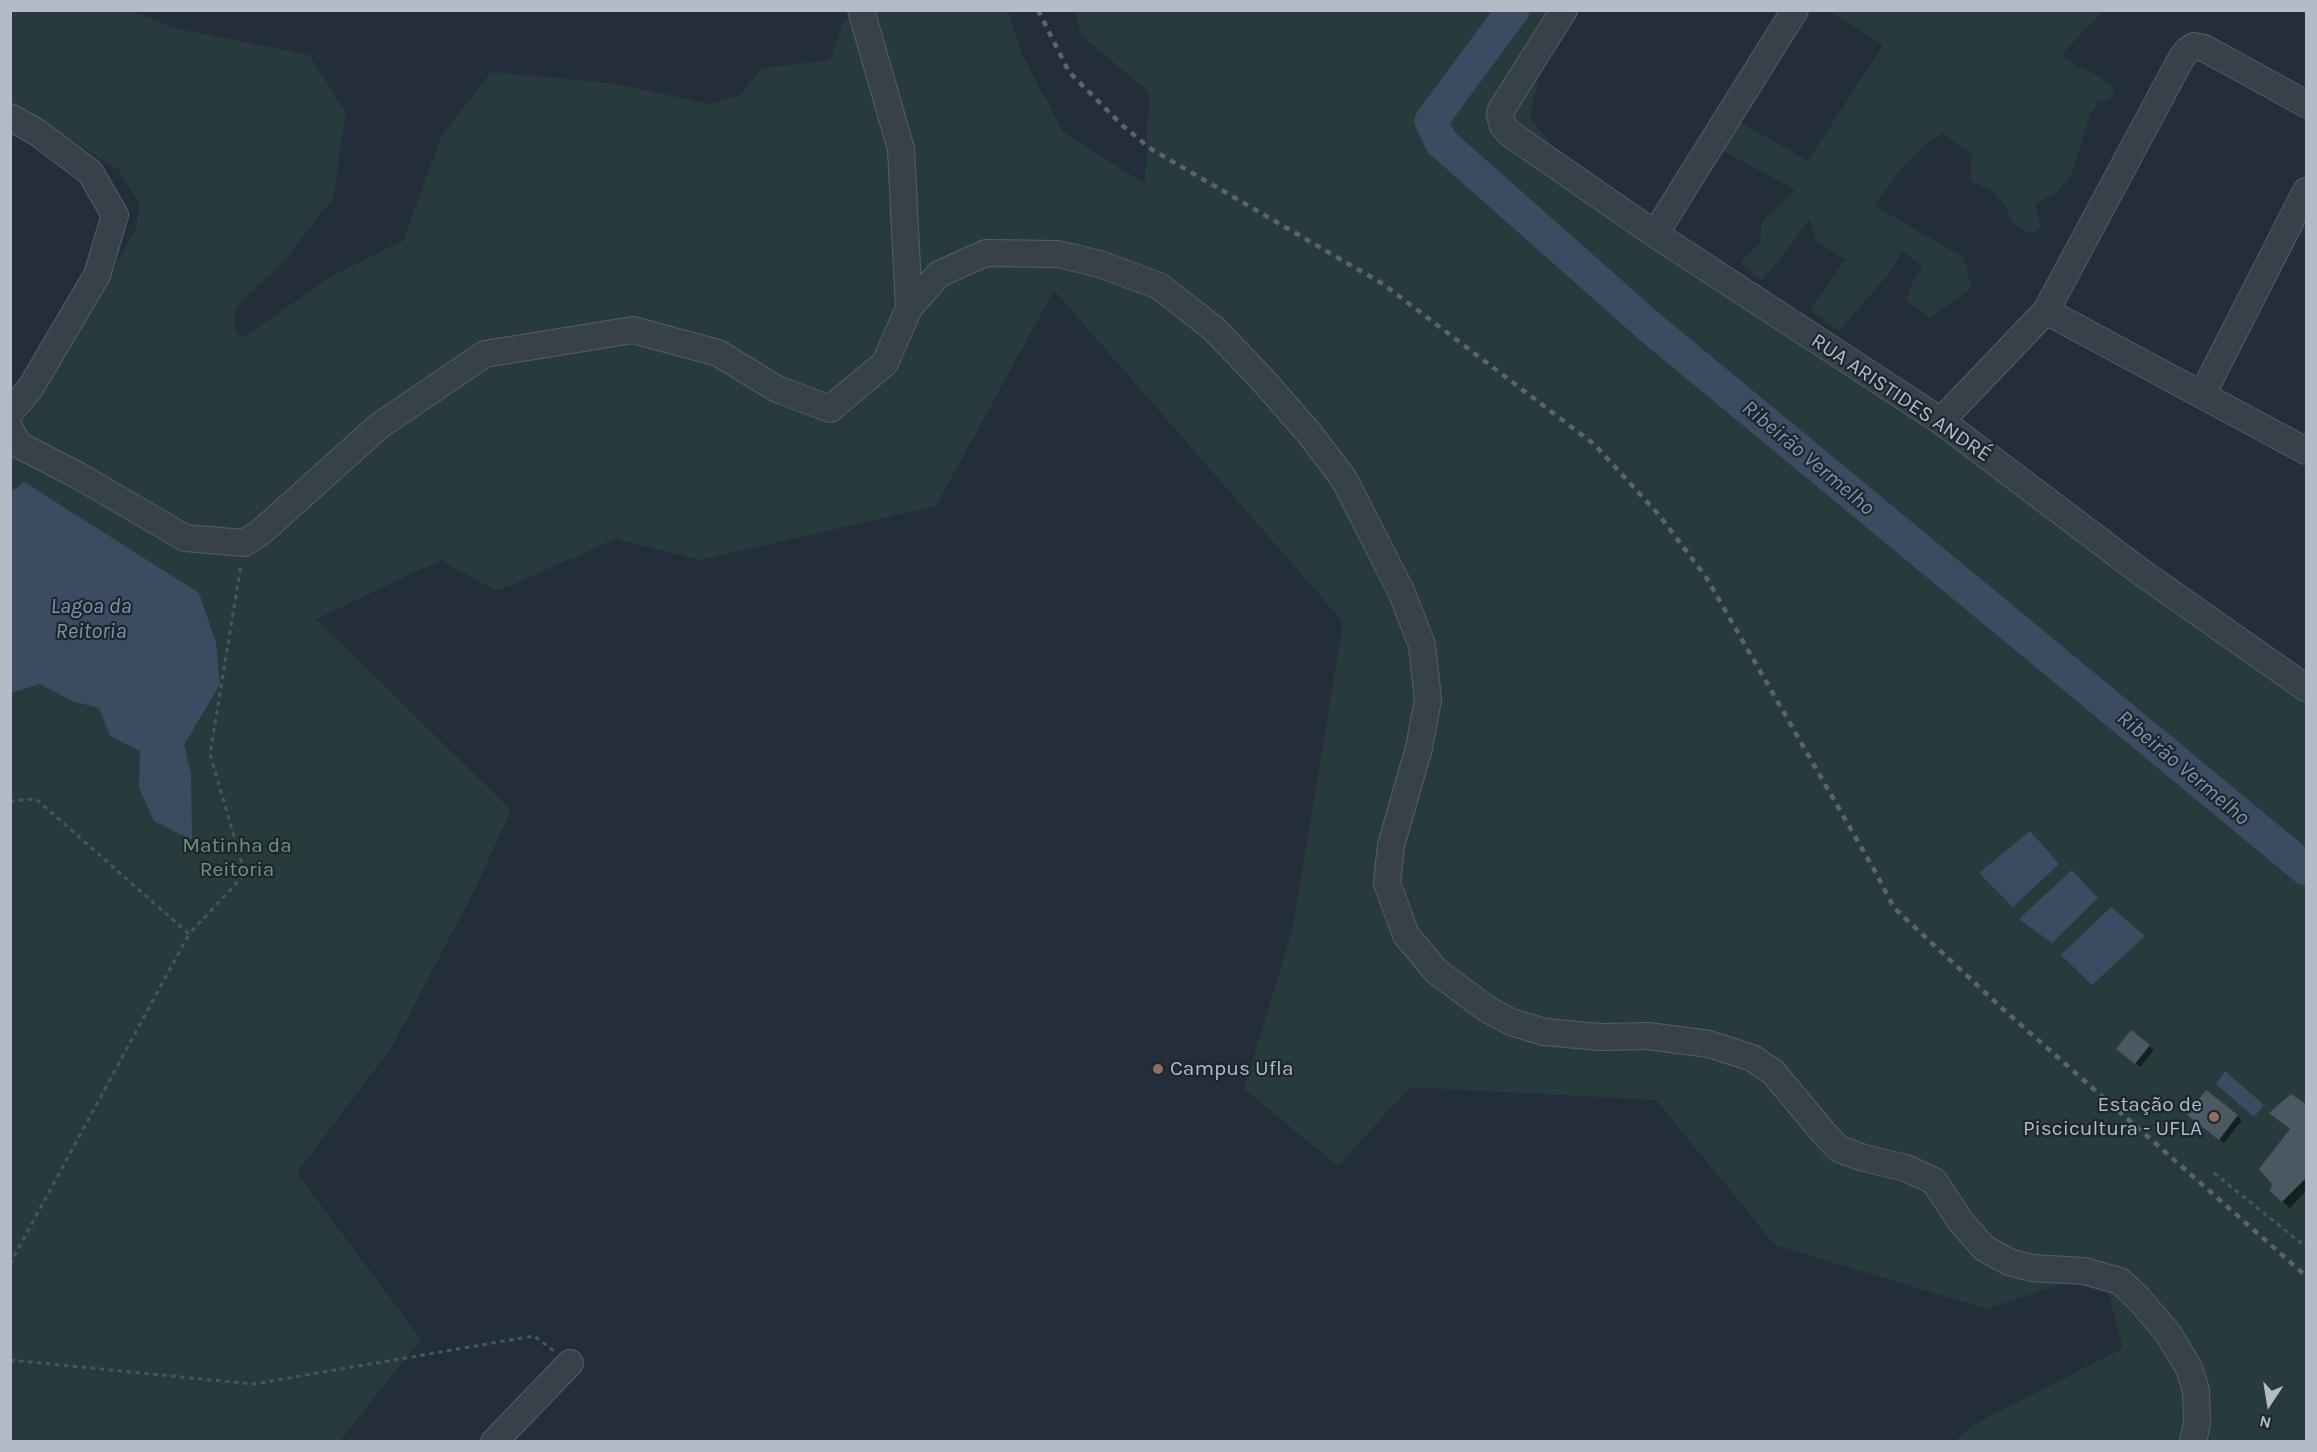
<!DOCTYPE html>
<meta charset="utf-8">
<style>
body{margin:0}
#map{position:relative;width:2317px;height:1452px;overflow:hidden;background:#242e3a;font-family:Karla,sans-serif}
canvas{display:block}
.frame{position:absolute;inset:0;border:12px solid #b3bbc6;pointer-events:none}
.north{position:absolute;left:2239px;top:1374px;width:60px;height:60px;-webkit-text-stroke:4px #1d252f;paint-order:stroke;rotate:192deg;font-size:16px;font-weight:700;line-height:24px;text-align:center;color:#b3bbc6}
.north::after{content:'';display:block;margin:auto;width:21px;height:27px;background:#b3bbc6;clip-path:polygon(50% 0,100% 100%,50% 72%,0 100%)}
</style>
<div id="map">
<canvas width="2317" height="1452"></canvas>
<div class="frame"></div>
<div class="north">N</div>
</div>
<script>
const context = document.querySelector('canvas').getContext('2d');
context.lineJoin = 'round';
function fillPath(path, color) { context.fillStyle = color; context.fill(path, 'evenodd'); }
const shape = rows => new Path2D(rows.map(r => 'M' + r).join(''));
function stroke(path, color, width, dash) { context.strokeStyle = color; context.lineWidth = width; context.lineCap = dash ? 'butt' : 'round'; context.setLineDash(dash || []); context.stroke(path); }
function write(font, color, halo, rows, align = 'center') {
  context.font = font + ' Karla,sans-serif'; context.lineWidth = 4.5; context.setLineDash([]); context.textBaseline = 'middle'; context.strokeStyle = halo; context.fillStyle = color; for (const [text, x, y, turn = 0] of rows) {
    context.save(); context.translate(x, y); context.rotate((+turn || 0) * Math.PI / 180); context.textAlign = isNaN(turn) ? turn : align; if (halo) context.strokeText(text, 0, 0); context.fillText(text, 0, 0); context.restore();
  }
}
fillPath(shape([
 [11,11,131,11,178,29,309,55,346,112,333,198,286,259,235,308,236,332,242,338,337,273,403,241,441,137,491,72,610,83,710,104,740,95,762,68,830,60,844,20,869,11,1008,11,1022,54,1063,132,1145,184,1149,92,1081,35,1075,11,1553,11,1530,117,1601,211,1923,421,2272,670,2306,706,2306,1441,1955,1441,1972,1426,2123,1348,2102,1270,1987,1309,1775,1245,1656,1100,1410,1087,1338,1166,1244,1089,1292,931,1343,622,1054,290,936,506,700,560,616,539,497,591,441,560,316,619,511,810,474,891,392,1047,297,1173,421,1339,340,1441,11,1441,10,431,27,417,137,227,139,205,119,170,11,102],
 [1828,11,2103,11,2062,54,2075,65,2095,74,2115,88,2111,100,2098,101,2090,115,2071,176,2057,192,2035,204,2041,226,2033,234,2014,225,2006,207,1994,193,1970,180,1972,155,1942,133,1929,142,1900,170,1875,206,1963,257,1972,288,1930,318,1906,300,1913,282,1923,267,1903,251,1887,276,1839,331,1810,310,1845,260,1817,241,1809,219,1786,252,1761,281,1741,262,1760,242,1762,222,1795,190,1720,149,1740,122,1808,161,1883,45]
]), '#273b3c');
fillPath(shape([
 [24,482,199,593,216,643,220,684,184,745,191,773,192,840,154,821,139,788,140,751,110,736,99,708,72,701,40,684,11,693,11,492],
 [2030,831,2059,864,2013,907,1979,873],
 [2072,870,2098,898,2052,943,2019,919],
 [2111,907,2145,936,2092,985,2061,955],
 [2225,1071,2264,1105,2254,1117,2216,1084]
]), '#3b4c62');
fillPath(shape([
 [2149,1046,2154,1050,2140,1067,2122,1053],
 [2306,1108,2306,1191,2290,1208,2278,1198,2291,1130,2278,1119],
 [2237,1116,2242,1120,2224,1143,2194,1120]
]), '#0007');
stroke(shape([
 [1513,10,1431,121,1441,142,1651,328,2306,869]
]), '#3b4c62', 33);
fillPath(shape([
 [2131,1030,2150,1045,2135,1064,2116,1049],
 [2206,1090,2238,1115,2219,1140,2187,1115],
 [2291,1094,2307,1105,2307,1177,2282,1202,2270,1191,2272,1184,2259,1169,2290,1129,2269,1113]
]), '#4d5865');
const minor = shape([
 [861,10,901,149,909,308],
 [1564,10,1501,110,1500,115,1503,126,1509,133,1655,234,1941,421,2141,572,2306,688],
 [10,117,38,133,90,172,115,215,97,275,31,387,10,413],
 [1655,234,1795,10],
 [2046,311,2306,451],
 [2202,395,2306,191],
 [1941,421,2046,311,2182,57,2188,50,2194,46,2204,48,2306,104],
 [10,429,19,445,79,476,185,538,244,543,261,532,379,426,485,354,633,330,718,353,777,389,830,409,885,363,909,308,939,274,986,253,1058,254,1100,264,1159,286,1213,328,1261,378,1309,433,1344,479,1401,591,1422,645,1428,699,1419,748,1391,845,1387,883,1406,935,1436,971,1487,1009,1511,1022,1544,1032,1601,1037,1648,1036,1709,1044,1752,1058,1773,1072,1823,1132,1839,1149,1864,1158,1906,1168,1934,1181,1961,1222,1984,1248,2009,1262,2032,1268,2084,1271,2120,1281,2138,1298,2168,1333,2189,1368,2196,1390,2197,1423,2193,1442],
 [494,1442,570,1363]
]);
stroke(minor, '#565e68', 28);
stroke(shape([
 [10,801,36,799,189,934,245,874,210,754,241,565],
 [2214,1173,2306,1247],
 [10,1264,189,934],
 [10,1360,253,1384,534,1336,554,1351]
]), '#46585a', 3, [4.5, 4.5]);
stroke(minor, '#38404a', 26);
stroke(shape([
 [1038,10,1069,72,1122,125,1151,149,1383,284,1594,444,1659,515,1706,577,1876,873,1894,908,2004,1010,2306,1276]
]), '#5a6471', 4.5, [6, 6]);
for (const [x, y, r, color] of [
 [1158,1069,6,"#8d6e63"],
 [2214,1117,6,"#8d6e63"]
]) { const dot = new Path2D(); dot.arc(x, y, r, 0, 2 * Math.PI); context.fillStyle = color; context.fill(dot); stroke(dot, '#1d252f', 2); }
write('21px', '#b3bbc6', '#1d252f', [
 ["RUA ARISTIDES ANDRÉ",1901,398,34]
]);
write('21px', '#6c9574', '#1d252f', [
 ["Matinha da",237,846],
 ["Reitoria",237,870]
]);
write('21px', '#b3bbc6', '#1d252f', [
 ["Campus Ufla",1170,1069],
 ["Estação de",2202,1105,"right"],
 ["Piscicultura - UFLA",2202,1129,"right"]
], 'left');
write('italic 22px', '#7d92ac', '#1d252f', [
 ["Ribeirão Vermelho",1808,458,40],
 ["Lagoa da",91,607],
 ["Reitoria",91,632],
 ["Ribeirão Vermelho",2183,768,40]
]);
</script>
